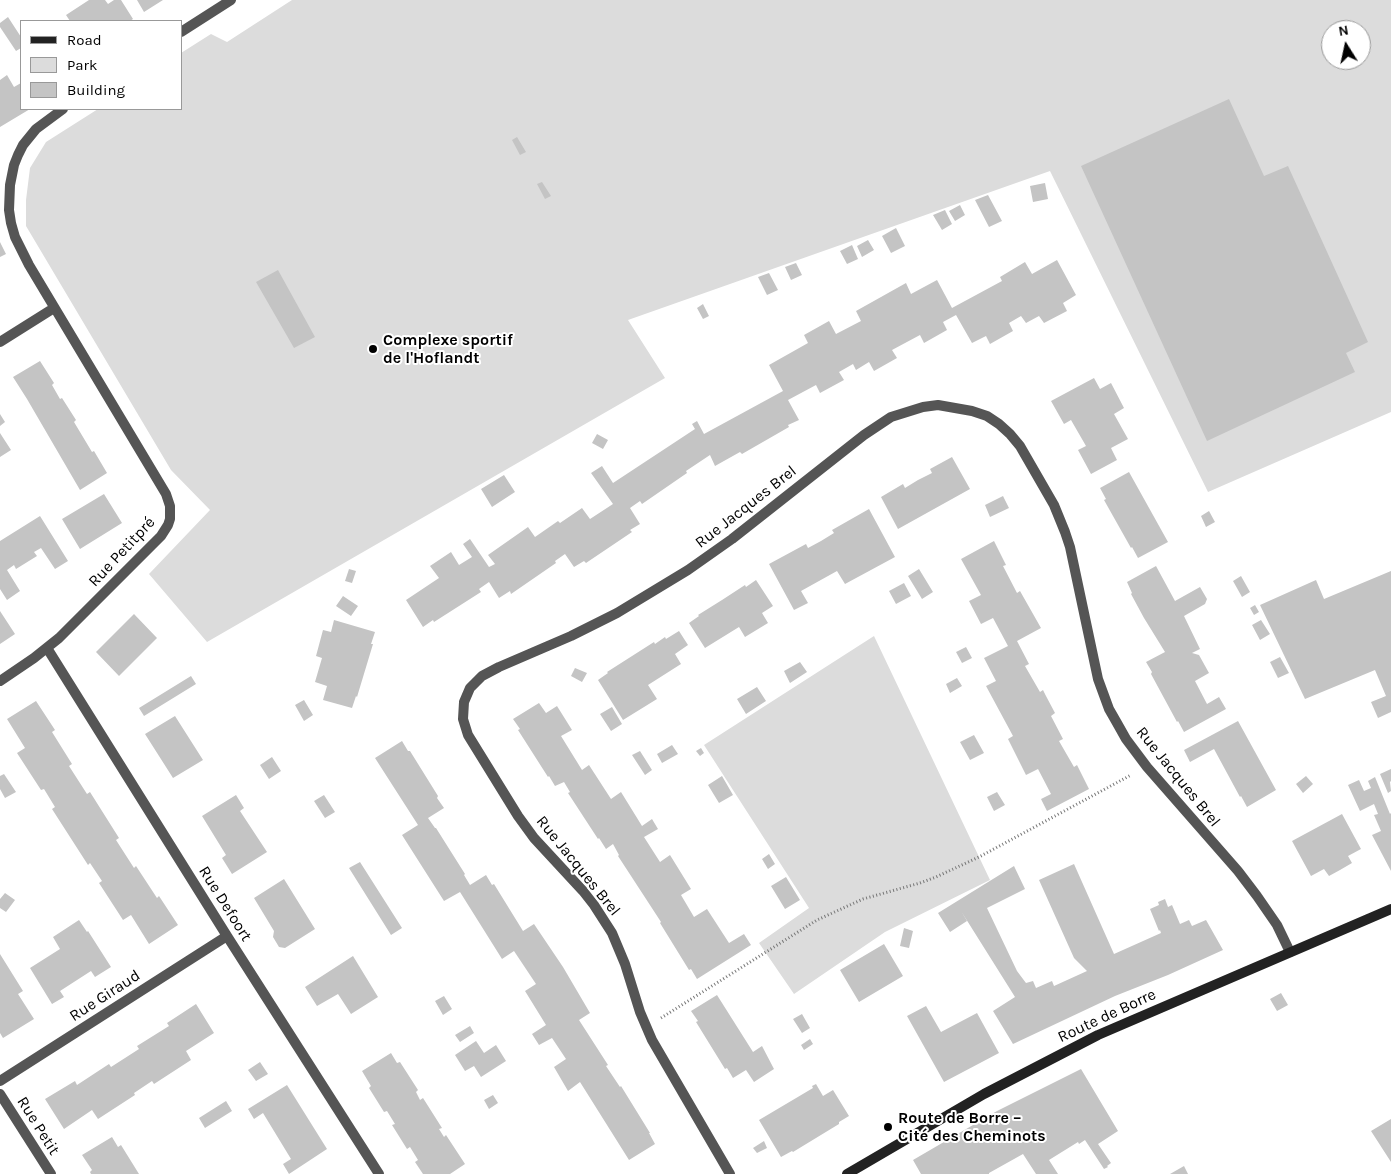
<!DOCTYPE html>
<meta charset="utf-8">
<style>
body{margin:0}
#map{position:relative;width:1391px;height:1174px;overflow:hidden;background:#fff;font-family:Karla,sans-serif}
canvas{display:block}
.legend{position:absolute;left:20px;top:20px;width:162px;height:90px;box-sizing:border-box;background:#fff;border:1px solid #999;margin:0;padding:6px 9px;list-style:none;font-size:15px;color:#000}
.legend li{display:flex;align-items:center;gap:10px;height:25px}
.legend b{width:25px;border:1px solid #999}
.north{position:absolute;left:1321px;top:20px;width:50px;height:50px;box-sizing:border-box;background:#fff;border:1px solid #999;border-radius:50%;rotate:350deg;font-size:14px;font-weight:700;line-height:20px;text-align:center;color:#000}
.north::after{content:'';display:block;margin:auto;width:18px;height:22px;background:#000;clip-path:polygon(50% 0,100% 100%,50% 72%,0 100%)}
</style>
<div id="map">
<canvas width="1391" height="1174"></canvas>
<ul class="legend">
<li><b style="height:6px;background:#222"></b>Road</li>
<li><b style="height:14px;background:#dcdcdc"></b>Park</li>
<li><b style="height:14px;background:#c4c4c4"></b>Building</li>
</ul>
<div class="north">N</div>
</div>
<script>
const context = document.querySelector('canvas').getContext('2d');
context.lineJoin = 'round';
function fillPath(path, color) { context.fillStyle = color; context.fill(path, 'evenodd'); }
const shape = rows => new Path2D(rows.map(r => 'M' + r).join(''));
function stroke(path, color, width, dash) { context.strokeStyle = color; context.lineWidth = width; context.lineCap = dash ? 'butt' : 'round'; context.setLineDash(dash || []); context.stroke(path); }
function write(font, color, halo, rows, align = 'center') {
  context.font = font + ' Karla,sans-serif'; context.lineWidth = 4; context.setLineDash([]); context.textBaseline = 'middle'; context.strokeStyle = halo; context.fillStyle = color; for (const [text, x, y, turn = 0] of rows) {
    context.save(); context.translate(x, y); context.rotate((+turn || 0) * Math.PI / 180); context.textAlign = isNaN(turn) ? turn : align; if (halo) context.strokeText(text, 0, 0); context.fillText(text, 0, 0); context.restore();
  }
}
fillPath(shape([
 [292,0,1391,0,1391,412,1208,492,1050,171,628,320,665,378,207,642,149,574,210,510,171,470,26,226,26,200,30,168,46,142,98,109,181,109,181,53,211,34,227,42],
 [1331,30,1361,30,1361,60,1331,60],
 [874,636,990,880,885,932,794,994,759,943,809,908,704,745]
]), '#dcdcdc');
fillPath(shape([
 [89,0,105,0,108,4,114,0,121,0,133,19,130,21,70,21,66,15],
 [137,0,163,0,144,12],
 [8,17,21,37,21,48,16,51,0,27,0,23],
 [7,75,14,87,21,83,21,109,30,109,0,127,0,80],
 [1229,99,1264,176,1288,166,1368,342,1346,353,1355,372,1207,441,1081,166],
 [517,137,526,152,520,155,512,140],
 [542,182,551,196,545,199,537,184],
 [1045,183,1048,199,1033,202,1030,186],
 [988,195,1002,221,989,227,975,200],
 [960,205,965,215,955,221,949,211],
 [945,210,952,224,942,230,933,215],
 [896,228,905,246,891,253,882,236],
 [868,240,874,250,862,257,857,246],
 [0,242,6,254,0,257],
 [852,245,858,259,847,264,840,251],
 [1057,260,1076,295,1063,303,1067,311,1044,323,1039,316,1026,323,1021,316,1009,323,1013,331,990,344,986,336,972,343,956,315,943,322,947,330,924,343,920,335,892,350,897,358,874,371,869,362,856,370,853,364,839,372,844,380,820,393,816,385,788,400,799,420,788,425,789,427,742,454,740,452,715,466,710,455,686,471,687,473,642,504,640,501,630,508,640,524,630,530,632,532,586,563,584,561,574,567,565,554,555,561,556,563,511,594,510,591,499,598,489,582,479,589,481,592,434,622,433,620,423,627,406,600,439,578,430,566,451,552,459,565,472,557,463,544,470,539,489,567,495,564,488,555,528,527,535,537,558,521,560,523,582,508,590,519,613,504,591,473,602,466,613,483,695,429,692,424,697,421,704,434,783,391,769,365,808,343,804,335,829,321,836,334,861,321,856,311,906,283,911,294,937,280,952,308,1002,281,1000,277,1025,262,1032,274],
 [796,263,802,275,791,280,785,267],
 [278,270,315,337,294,348,256,282],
 [769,273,778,290,767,295,758,277],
 [703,304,709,316,703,319,697,308],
 [40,361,54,383,52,385,60,399,62,398,76,420,74,422,92,452,94,451,107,473,80,490,27,399,13,377],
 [1094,378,1100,389,1111,383,1124,408,1114,414,1128,439,1111,448,1117,460,1091,474,1078,450,1086,446,1071,420,1064,424,1051,401],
 [0,414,5,422,0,426],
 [0,433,11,450,0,457],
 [597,434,608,440,603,449,592,443],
 [952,457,970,489,898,529,881,497,903,484,905,488,918,480,932,473,930,469],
 [1129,472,1168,542,1138,558,1132,547,1131,548,1104,500,1106,499,1100,488],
 [504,475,515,492,492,507,481,489],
 [104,494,122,523,80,549,62,519],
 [1003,496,1009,508,990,517,985,505],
 [869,509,895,557,845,584,837,571,801,591,808,603,794,610,769,564,806,544,808,548,821,541,834,533,832,530],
 [1209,511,1215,522,1206,527,1201,516],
 [40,516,68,561,55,569,41,548,34,552,37,556,16,569,14,565,7,570,20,591,7,600,0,589,0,541],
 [994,541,1006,565,1003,566,1017,593,1020,591,1041,628,1017,641,1029,664,1025,666,1040,692,1043,690,1046,696,1055,713,1051,716,1063,739,1059,741,1074,767,1077,765,1089,789,1047,811,1041,799,1051,794,1038,769,1026,775,1008,739,1013,736,986,686,996,681,984,658,1008,646,993,618,981,624,969,601,981,595,961,559],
 [1156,566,1175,601,1200,587,1207,599,1205,604,1184,616,1200,649,1192,653,1199,655,1209,673,1195,681,1207,704,1219,697,1226,709,1184,732,1178,721,1177,722,1151,674,1152,672,1146,662,1165,652,1144,618,1131,594,1132,593,1127,582],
 [349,569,356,571,352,583,345,581],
 [919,569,933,592,922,599,908,576],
 [1391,571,1391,712,1378,718,1371,702,1386,696,1375,670,1305,699,1260,605,1316,580,1324,599],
 [1241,576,1250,592,1242,597,1233,581],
 [756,580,773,606,762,613,768,623,745,637,739,627,705,648,689,623,699,616,698,615,722,600,745,585,746,587],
 [904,583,911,596,896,604,889,591],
 [343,596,358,606,351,616,336,606],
 [1255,605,1259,612,1254,615,1250,608],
 [0,611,15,634,0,644],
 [134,614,157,638,119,676,96,652],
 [334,620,375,632,371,644,373,644,357,697,356,696,352,708,323,700,327,686,315,682,322,658,316,656,323,630,331,632],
 [1261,620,1270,634,1260,640,1252,625],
 [679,631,688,645,675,654,681,664,648,685,657,699,623,720,598,680,608,673,607,672,654,642,655,644,665,637,666,639],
 [966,647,972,658,962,663,956,652],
 [1280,657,1289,673,1278,678,1270,662],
 [800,662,807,672,790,683,784,671],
 [575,668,587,673,582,682,571,676],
 [191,676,196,684,144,716,139,708],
 [957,678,962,686,950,693,946,684],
 [757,687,766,701,746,714,737,699],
 [304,700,313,715,304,721,295,705],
 [36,701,55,730,52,732,72,764,69,766,87,794,90,792,119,838,116,840,134,868,136,866,157,898,159,896,178,925,149,944,131,915,123,920,99,883,102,881,90,863,88,865,52,809,55,807,44,789,41,790,17,753,25,748,7,719],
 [539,703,546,713,557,706,572,730,561,736,582,770,589,765,611,799,621,792,642,826,652,819,658,829,644,837,660,862,670,855,691,889,681,895,694,917,707,909,729,943,744,934,751,945,697,979,691,969,689,970,660,923,661,922,633,879,618,856,619,855,613,844,606,849,599,838,598,839,568,793,570,792,564,782,555,786,549,776,548,777,518,730,520,729,513,719],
 [612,707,622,724,611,731,600,714],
 [175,716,203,760,173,778,145,734],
 [1238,721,1276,790,1247,807,1241,796,1240,797,1214,749,1190,762,1184,750],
 [974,735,984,753,970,760,960,742],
 [402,741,408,751,410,751,438,796,437,798,444,808,428,818,435,828,436,828,465,874,464,875,470,885,486,875,492,885,494,884,523,931,534,924,563,967,590,1013,579,1020,608,1065,606,1066,620,1087,621,1086,650,1133,649,1133,655,1144,629,1160,580,1082,568,1091,554,1067,566,1059,552,1038,539,1045,532,1034,546,1025,525,991,536,984,514,951,502,959,460,892,444,901,402,835,418,825,375,758],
 [672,745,678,754,662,763,657,754],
 [701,748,704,753,700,756,696,751],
 [640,751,652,770,645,775,632,755],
 [272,757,281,771,269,779,260,765],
 [1391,769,1391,781,1390,782,1391,791,1388,793,1380,774],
 [4,774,16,792,5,798,0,789,0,776],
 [722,776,733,795,719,803,708,785],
 [1306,776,1313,784,1303,793,1296,784],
 [1375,777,1390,814,1391,813,1391,871,1372,835,1381,831,1374,815,1378,814,1374,804,1360,811,1348,785,1359,780,1364,791,1371,788,1368,781],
 [997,792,1005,805,994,811,987,797],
 [236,795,244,808,240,811,267,852,232,874,222,858,226,855,202,816],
 [324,795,335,812,325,818,314,801],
 [1342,814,1361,849,1348,856,1352,863,1340,870,1329,876,1324,869,1311,876,1292,841],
 [769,854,775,864,768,869,762,859],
 [360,862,402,928,391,935,349,868],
 [1074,864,1114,954,1161,933,1160,930,1159,931,1150,909,1159,905,1158,902,1165,899,1168,907,1172,905,1180,924,1189,920,1192,926,1206,920,1223,950,1168,975,1115,996,1013,1044,993,1011,1015,997,961,911,967,921,950,932,938,913,1014,866,1025,889,987,908,1017,971,1026,983,1033,981,1036,988,1052,981,1054,986,1087,971,1074,958,1039,880],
 [786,877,800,900,785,909,771,886],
 [284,879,315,929,285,948,279,947,273,937,274,931,254,898],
 [5,893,15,900,6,912,0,908,0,899],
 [79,920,87,932,88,931,111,967,95,977,91,971,60,991,64,997,52,1004,30,968,60,949,53,937],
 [904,928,913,931,909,948,900,946],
 [884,944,903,976,859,1002,840,970],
 [0,954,23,991,18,994,34,1019,3,1038,0,1033],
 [353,956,378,997,351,1014,338,994,317,1006,305,987],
 [1281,993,1288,1005,1277,1011,1270,999],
 [717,995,753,1052,762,1046,774,1069,754,1082,746,1070,733,1078,727,1068,725,1069,696,1022,698,1021,691,1011],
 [444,996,452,1009,443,1015,435,1001],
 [196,1004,214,1033,186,1051,191,1060,154,1084,152,1081,134,1093,135,1095,98,1119,92,1110,64,1129,45,1099,75,1081,77,1085,109,1064,111,1067,139,1049,137,1046,169,1026,167,1023],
 [926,1006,941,1032,977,1013,999,1053,944,1082,907,1016],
 [802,1014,810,1028,802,1033,793,1019],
 [470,1026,474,1033,460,1042,455,1035],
 [810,1039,813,1044,804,1050,801,1045],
 [476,1041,484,1053,496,1045,506,1061,481,1077,474,1066,465,1071,455,1055],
 [391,1053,397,1063,400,1062,418,1090,416,1092,420,1100,423,1098,442,1128,439,1129,444,1137,446,1135,465,1164,450,1174,423,1174,415,1162,418,1160,410,1147,407,1149,392,1125,395,1124,387,1111,384,1112,369,1088,371,1086,362,1071],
 [260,1062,268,1074,256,1081,248,1070],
 [1081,1069,1118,1131,1098,1144,1111,1163,1107,1166,1108,1167,1104,1169,1085,1140,1079,1144,1078,1142,1049,1160,1058,1174,1036,1174,1023,1154,989,1173,989,1174,921,1174,913,1160,997,1111],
 [816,1084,823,1096,833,1090,849,1116,839,1122,839,1124,793,1152,792,1151,781,1157,759,1120,813,1088,812,1086],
 [287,1085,327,1149,289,1174,283,1164,291,1159,263,1113,254,1119,248,1109],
 [493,1095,498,1103,489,1109,484,1100],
 [226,1101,232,1111,205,1128,199,1118],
 [1391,1119,1391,1162,1371,1131],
 [112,1137,118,1147,121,1145,139,1174,91,1174,90,1172,92,1170,82,1155],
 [764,1141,767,1148,757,1153,753,1148],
 [1184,1166,1188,1174,1170,1174]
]), '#c4c4c4');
stroke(shape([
 [661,1018,817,920,863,899,920,883,936,877,979,857,1131,775]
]), '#777', 3, [1, 2.5]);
stroke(shape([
 [181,32,231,0],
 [0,342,54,308],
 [47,648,227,936,379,1174],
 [0,681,34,658,59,638,161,536,168,525,170,519,170,506,166,494,29,265,15,237,11,223,9,210,10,185,14,165,18,155,23,145,36,129,63,109],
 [0,1081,227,936],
 [0,1094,51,1174],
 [730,1174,652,1040,640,1012,625,964,612,933,594,905,583,891,534,838,518,816,468,735,463,719,464,702,470,688,482,676,499,667,571,636,617,613,688,570,732,539,864,435,891,417,923,407,938,405,972,411,987,416,999,424,1010,434,1020,446,1054,505,1065,532,1070,547,1098,679,1109,709,1117,723,1126,739,1147,767,1238,871,1257,896,1277,925,1290,952]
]), '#555', 10);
stroke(shape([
 [847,1174,984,1094,1098,1035,1391,909]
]), '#222', 10);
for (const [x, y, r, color] of [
 [373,349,5,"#000"],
 [888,1127,5,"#000"]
]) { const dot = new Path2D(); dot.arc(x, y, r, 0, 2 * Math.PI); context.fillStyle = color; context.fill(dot); stroke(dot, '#fff', 2); }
write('bold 16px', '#000', '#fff', [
 ["Complexe sportif",383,340],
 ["de l'Hoflandt",383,358],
 ["Route de Borre –",898,1118],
 ["Cité des Cheminots",898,1136]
], 'left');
write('16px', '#000', '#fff', [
 ["Rue Jacques Brel",746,507,-38],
 ["Rue Petitpré",122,552,-47],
 ["Rue Jacques Brel",1178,777,51],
 ["Rue Jacques Brel",578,866,51],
 ["Rue Defoort",225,904,58],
 ["Rue Giraud",105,996,-33],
 ["Route de Borre",1107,1016,-25],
 ["Rue Petit",38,1126,58]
]);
</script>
